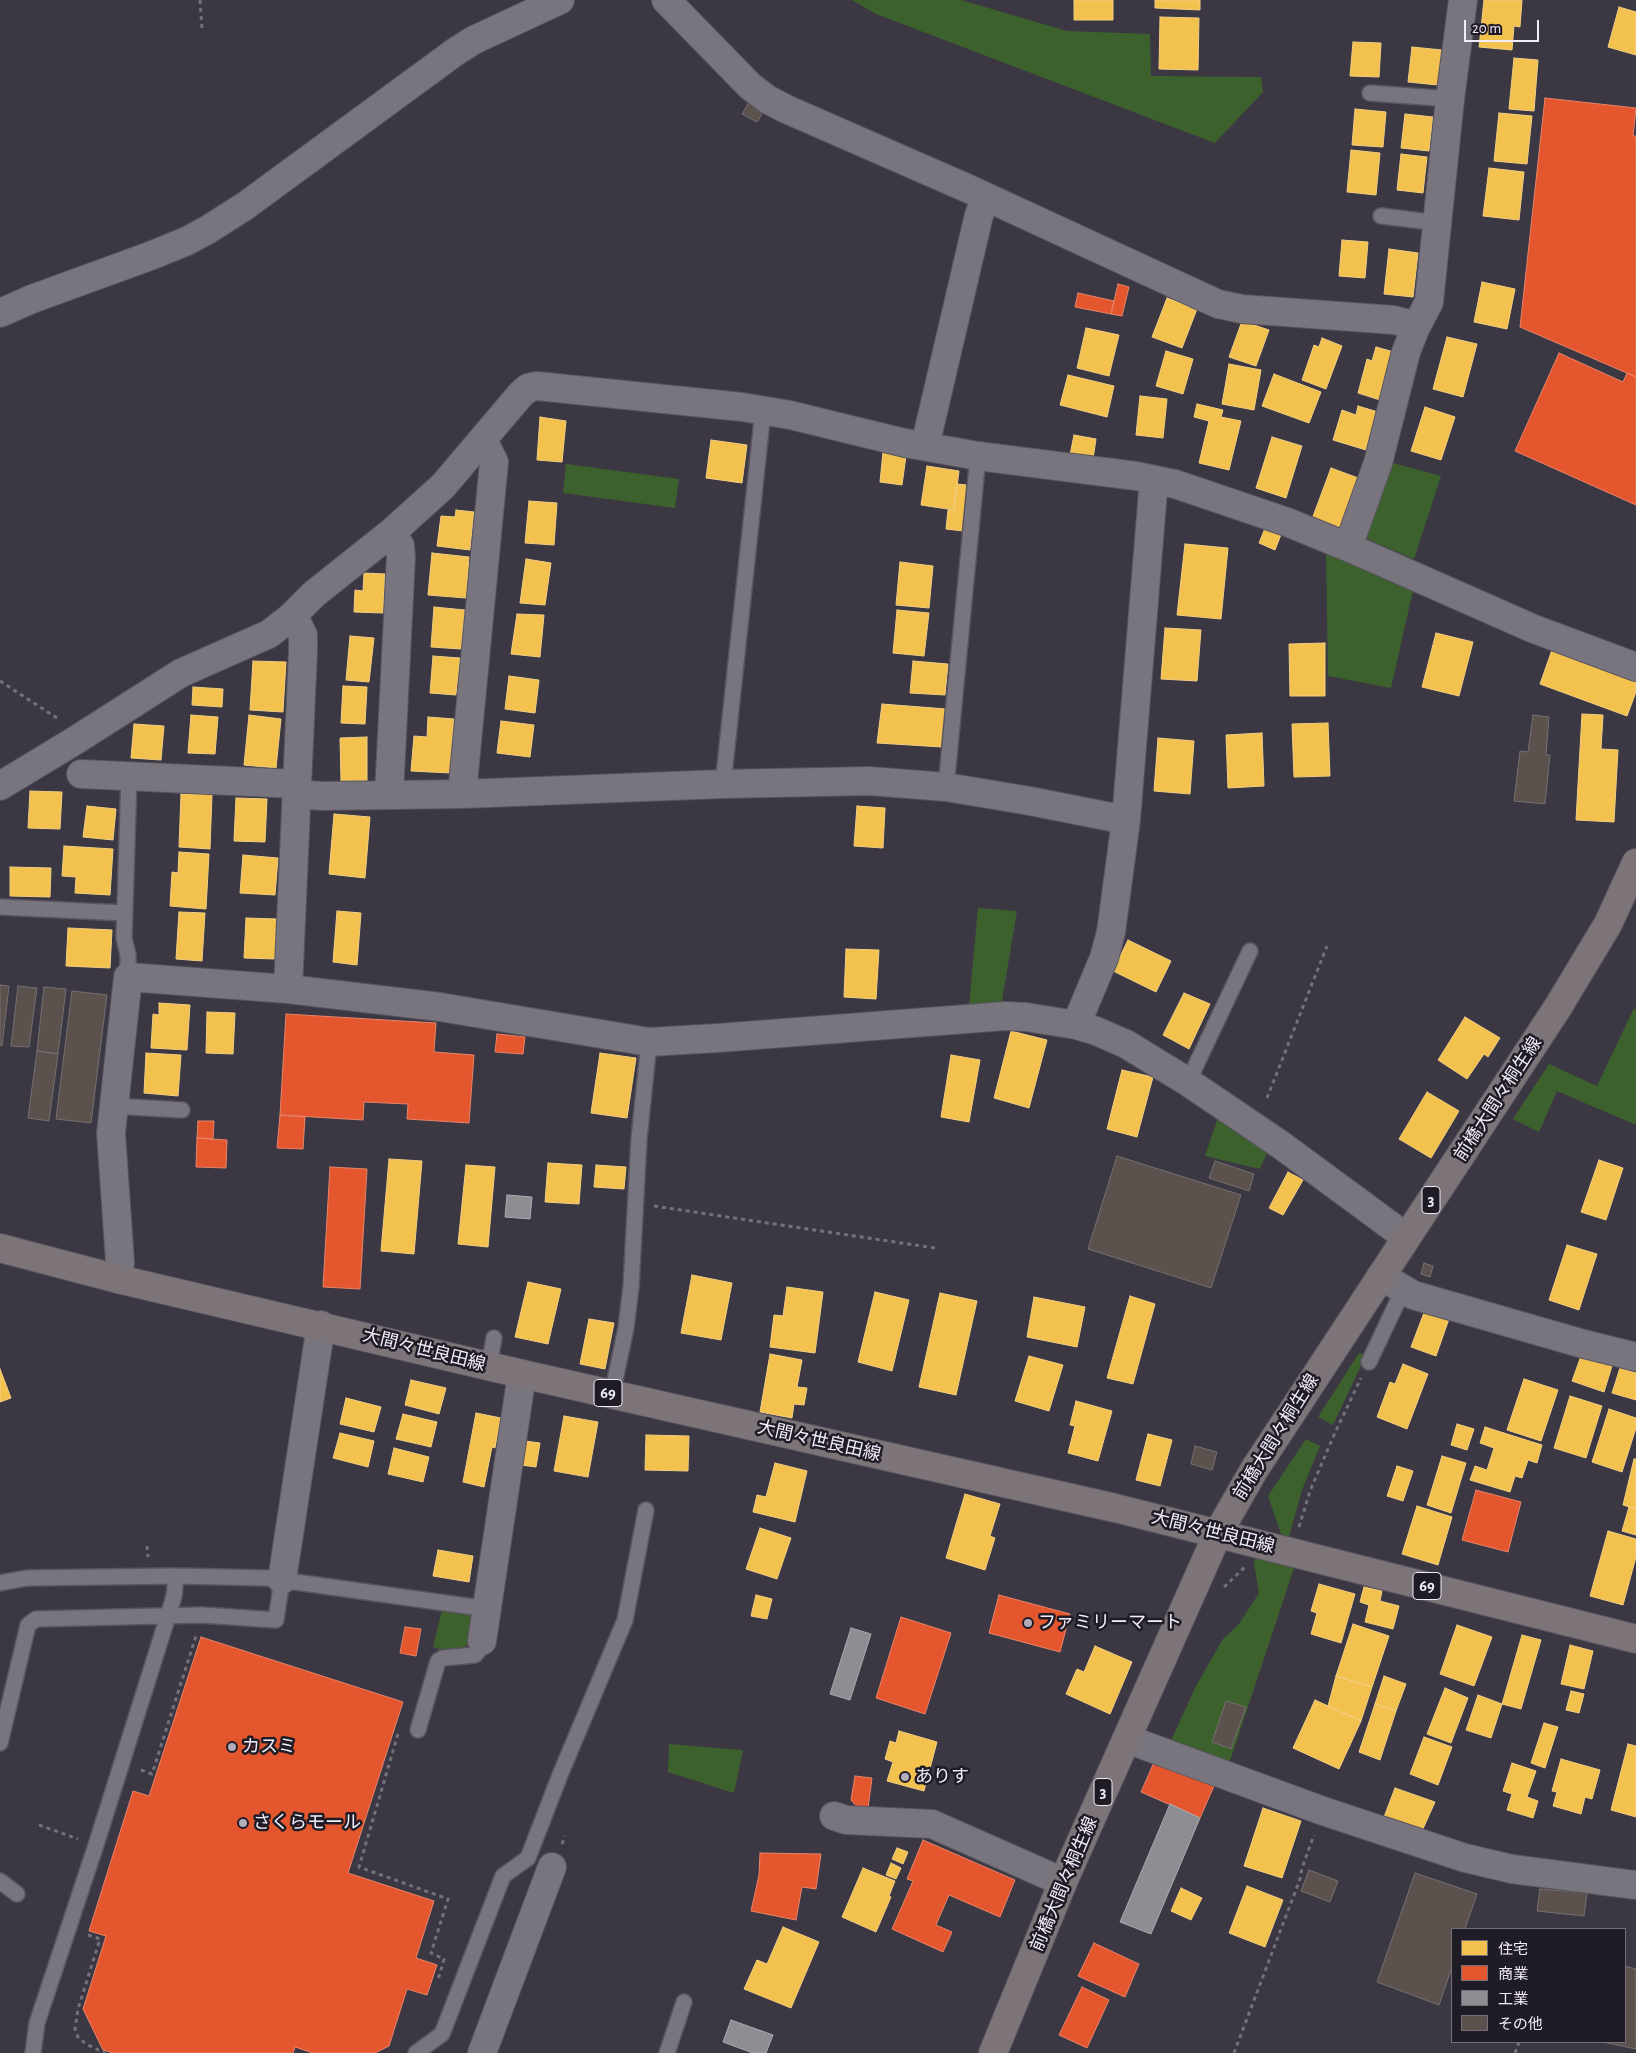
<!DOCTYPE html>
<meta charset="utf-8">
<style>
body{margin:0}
#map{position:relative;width:1636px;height:2053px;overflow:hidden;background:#3b3843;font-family:"Alegreya Sans","Noto Sans JP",sans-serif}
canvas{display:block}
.legend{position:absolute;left:1451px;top:1928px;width:175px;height:115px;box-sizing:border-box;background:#201c26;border:1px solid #746f7b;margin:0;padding:6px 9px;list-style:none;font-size:15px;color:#f1ecfa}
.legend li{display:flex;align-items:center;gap:10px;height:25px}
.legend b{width:25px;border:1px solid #746f7b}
.scale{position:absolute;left:1464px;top:20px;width:75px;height:22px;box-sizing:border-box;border:2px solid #f1ecfa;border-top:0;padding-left:6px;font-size:15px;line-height:18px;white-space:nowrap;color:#f1ecfa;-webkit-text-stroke:4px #201c26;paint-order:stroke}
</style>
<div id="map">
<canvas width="1636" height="2053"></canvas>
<ul class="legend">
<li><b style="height:14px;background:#f2c14e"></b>住宅</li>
<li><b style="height:14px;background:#e4572e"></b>商業</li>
<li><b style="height:14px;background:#8d8d92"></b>工業</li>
<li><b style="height:14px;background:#5b524d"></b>その他</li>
</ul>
<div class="scale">20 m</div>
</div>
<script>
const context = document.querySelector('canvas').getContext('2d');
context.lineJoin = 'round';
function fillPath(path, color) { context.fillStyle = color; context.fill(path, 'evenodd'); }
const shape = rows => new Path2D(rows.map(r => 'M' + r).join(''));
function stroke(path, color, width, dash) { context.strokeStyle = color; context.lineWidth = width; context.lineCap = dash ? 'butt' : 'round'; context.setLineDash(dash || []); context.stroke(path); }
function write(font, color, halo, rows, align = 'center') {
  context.font = font + ' "Alegreya Sans","Noto Sans JP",sans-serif'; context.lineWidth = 5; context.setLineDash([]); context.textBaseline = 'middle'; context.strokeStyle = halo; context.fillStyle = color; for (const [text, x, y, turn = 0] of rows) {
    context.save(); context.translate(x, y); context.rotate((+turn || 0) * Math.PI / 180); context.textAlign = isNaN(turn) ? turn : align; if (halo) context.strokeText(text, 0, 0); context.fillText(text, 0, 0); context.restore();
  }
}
fillPath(shape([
 [852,0,961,0,1067,31,1150,34,1151,76,1261,77,1263,92,1215,143,876,14],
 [1389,462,1441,476,1414,559,1365,538],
 [566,464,679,479,675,508,563,493],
 [1326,549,1414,586,1391,688,1328,676],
 [978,908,1017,911,1001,1007,969,1006],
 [1634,1008,1636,1010,1636,1125,1557,1091,1539,1132,1513,1119,1549,1064,1597,1086],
 [1220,1112,1270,1146,1260,1169,1205,1156],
 [1359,1353,1366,1355,1333,1425,1318,1417],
 [1306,1439,1320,1446,1302,1490,1289,1537,1281,1534,1268,1496],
 [1256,1556,1295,1565,1228,1767,1169,1745,1196,1686,1223,1639,1239,1624,1259,1593,1254,1563],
 [442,1610,476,1614,471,1642,463,1648,442,1650,433,1647],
 [669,1744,743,1750,734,1793,668,1772]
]), '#3d612c');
const homes = shape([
 [1074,0,1113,0,1113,20,1074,20,1074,0],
 [1155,0,1200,0,1200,10,1155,8,1155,0],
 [1484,0,1522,0,1520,27,1514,26,1512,50,1479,47,1484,0],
 [1619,7,1636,12,1636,55,1608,47,1619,7],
 [1160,17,1199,18,1198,70,1159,69,1160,17],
 [1353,42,1381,43,1379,77,1350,76,1353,42],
 [1412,47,1442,50,1438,85,1408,82,1412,47],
 [1514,58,1538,60,1534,111,1509,109,1514,58],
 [1355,109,1386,112,1383,147,1352,145,1355,109],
 [1499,113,1532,116,1527,164,1494,161,1499,113],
 [1405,114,1433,117,1429,151,1401,148,1405,114],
 [1351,150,1380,153,1376,195,1347,192,1351,150],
 [1401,154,1427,157,1423,193,1397,190,1401,154],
 [1489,168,1524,172,1519,220,1483,216,1489,168],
 [1342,240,1368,242,1365,278,1339,276,1342,240],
 [1389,249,1418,253,1413,297,1384,294,1389,249],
 [1482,282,1515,289,1507,329,1474,322,1482,282],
 [1167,298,1197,309,1182,348,1152,337,1167,298],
 [1242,321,1269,330,1256,366,1229,357,1242,321],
 [1086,328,1119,335,1109,376,1077,368,1086,328],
 [1447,337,1477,344,1463,397,1433,389,1447,337],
 [1322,338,1342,346,1326,389,1302,380,1314,345,1319,347,1322,338],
 [1376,347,1394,352,1380,400,1358,393,1367,359,1372,361,1376,347],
 [1166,351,1193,359,1183,394,1156,386,1166,351],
 [1229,364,1261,370,1254,410,1222,404,1229,364],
 [1274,374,1321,392,1309,423,1262,406,1274,374],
 [1068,375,1114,386,1107,417,1060,405,1068,375],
 [1140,396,1167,399,1163,438,1136,435,1140,396],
 [1197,404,1223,410,1221,417,1241,421,1229,470,1199,463,1209,421,1194,417,1197,404],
 [1358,406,1378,412,1366,450,1333,440,1342,410,1356,415,1358,406],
 [1425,407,1455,417,1441,460,1411,451,1425,407],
 [540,417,566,421,562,462,537,460,540,417],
 [1074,435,1096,439,1093,459,1070,455,1074,435],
 [1272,437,1302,446,1286,498,1256,488,1272,437],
 [711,440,747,445,742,483,706,478,711,440],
 [883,452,906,456,902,485,880,482,883,452],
 [927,466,959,471,954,510,921,505,927,466],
 [1331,468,1361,479,1346,519,1343,518,1339,529,1312,519,1331,468],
 [957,484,967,485,963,531,946,529,948,510,954,510,957,484],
 [529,501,557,503,554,545,525,543,529,501],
 [456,510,474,512,470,550,437,546,441,516,455,517,456,510],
 [1266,526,1282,532,1275,550,1259,543,1266,526],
 [1185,544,1228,548,1221,619,1177,615,1185,544],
 [432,553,469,557,466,598,428,595,432,553],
 [526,559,551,563,545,605,520,603,526,559],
 [900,562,933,566,929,608,896,605,900,562],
 [364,573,385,574,383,613,354,612,355,590,363,591,364,573],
 [434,607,465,610,461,649,431,647,434,607],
 [897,610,929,613,924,656,893,653,897,610],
 [517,614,544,615,540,657,511,654,517,614],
 [1165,628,1201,630,1197,681,1161,679,1165,628],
 [1436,633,1473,642,1459,696,1422,687,1436,633],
 [350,636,374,638,369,682,346,680,350,636],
 [1325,643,1325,696,1290,696,1289,644,1325,643],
 [1553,647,1636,678,1636,692,1627,716,1540,684,1553,647],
 [433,656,460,658,456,695,430,693,433,656],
 [253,661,286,662,283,712,250,710,253,661],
 [913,661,948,664,945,695,910,693,913,661],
 [509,676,539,680,535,713,505,709,509,676],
 [343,686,367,687,365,724,341,723,343,686],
 [193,687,223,689,222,707,192,705,193,687],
 [882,704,946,709,942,747,877,743,882,704],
 [1582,714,1603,715,1601,749,1618,750,1614,822,1576,820,1582,714],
 [191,715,218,717,215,754,188,753,191,715],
 [249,715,281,719,276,768,244,765,249,715],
 [428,717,454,719,450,773,411,771,414,736,427,737,428,717],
 [501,721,534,725,530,757,497,753,501,721],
 [1328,723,1330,776,1294,777,1292,724,1328,723],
 [134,724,164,726,161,760,131,758,134,724],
 [1262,733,1264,786,1228,788,1226,735,1262,733],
 [367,737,367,781,341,781,340,738,367,737],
 [1158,738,1194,741,1190,794,1154,791,1158,738],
 [30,791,62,792,60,829,28,828,30,791],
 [181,794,212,794,210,849,179,847,181,794],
 [236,798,267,799,265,842,234,841,236,798],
 [87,806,116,809,113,840,83,837,87,806],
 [857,806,885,808,883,848,854,846,857,806],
 [334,814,370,817,365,878,329,874,334,814],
 [64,846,113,849,110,895,75,893,76,877,62,876,64,846],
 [179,852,209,854,206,909,170,906,172,872,178,873,179,852],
 [243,855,278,858,275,895,240,893,243,855],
 [10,867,51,868,50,897,10,896,10,867],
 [337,911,361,913,357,965,333,962,337,911],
 [179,912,205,913,202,961,176,959,179,912],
 [246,918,277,919,275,959,244,958,246,918],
 [68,928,112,930,110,968,66,966,68,928],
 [1128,940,1171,961,1156,992,1113,971,1128,940],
 [846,949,879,950,876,999,844,997,846,949],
 [1184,993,1210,1004,1189,1049,1163,1035,1184,993],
 [159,1003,190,1005,187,1050,151,1048,153,1014,159,1015,159,1003],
 [207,1012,235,1013,233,1054,206,1053,207,1012],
 [1465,1017,1500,1038,1488,1057,1484,1054,1467,1079,1438,1060,1465,1017],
 [1011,1031,1047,1040,1029,1108,994,1098,1011,1031],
 [146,1053,181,1055,178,1096,144,1093,146,1053],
 [600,1053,636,1058,627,1118,591,1113,600,1053],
 [951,1055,980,1060,969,1122,941,1117,951,1055],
 [1122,1070,1153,1077,1137,1137,1107,1129,1122,1070],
 [1427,1092,1459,1111,1431,1158,1399,1139,1427,1092],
 [389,1159,422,1161,414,1254,381,1251,389,1159],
 [1599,1160,1623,1168,1606,1220,1581,1212,1599,1160],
 [548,1163,582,1165,579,1204,545,1202,548,1163],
 [466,1165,495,1167,488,1247,458,1244,466,1165],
 [596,1165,626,1167,624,1189,594,1187,596,1165],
 [1288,1172,1303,1180,1283,1215,1269,1208,1288,1172],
 [1567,1245,1597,1254,1579,1310,1549,1300,1567,1245],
 [692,1275,732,1283,721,1340,681,1333,692,1275],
 [528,1282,561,1289,548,1344,515,1337,528,1282],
 [787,1287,823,1292,815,1353,770,1347,774,1315,783,1316,787,1287],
 [875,1292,909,1300,892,1371,858,1362,875,1292],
 [940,1293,977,1301,956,1395,919,1387,940,1293],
 [1130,1296,1155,1304,1133,1384,1107,1378,1130,1296],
 [1034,1297,1085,1307,1077,1347,1027,1337,1034,1297],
 [1425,1310,1449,1319,1436,1356,1411,1347,1425,1310],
 [589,1319,614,1323,605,1369,580,1364,589,1319],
 [770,1354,802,1360,797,1387,807,1388,804,1405,794,1404,792,1418,760,1412,770,1354],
 [1029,1356,1063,1365,1049,1411,1015,1401,1029,1356],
 [1581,1356,1612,1366,1604,1392,1572,1381,1581,1356],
 [1403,1364,1428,1374,1407,1429,1377,1417,1390,1382,1395,1384,1403,1364],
 [1620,1368,1636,1373,1636,1400,1612,1393,1620,1368],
 [0,1369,11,1398,0,1402,0,1369],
 [1524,1379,1558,1390,1541,1441,1507,1430,1524,1379],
 [411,1380,446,1388,439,1414,405,1405,411,1380],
 [1570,1396,1602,1406,1586,1458,1554,1448,1570,1396],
 [346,1398,381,1407,374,1432,340,1424,346,1398],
 [1076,1401,1112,1411,1098,1461,1068,1453,1075,1426,1070,1425,1076,1401],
 [1609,1409,1636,1418,1636,1428,1622,1472,1592,1462,1609,1409],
 [476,1413,501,1418,495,1448,492,1447,484,1487,463,1482,476,1413],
 [403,1414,437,1422,431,1447,396,1439,403,1414],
 [564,1416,598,1422,588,1477,554,1471,564,1416],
 [1457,1424,1474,1429,1467,1450,1451,1445,1457,1424],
 [1485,1427,1542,1445,1537,1463,1528,1460,1522,1478,1515,1476,1510,1492,1470,1480,1475,1466,1487,1470,1494,1448,1480,1443,1485,1427],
 [340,1433,374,1441,368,1467,333,1458,340,1433],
 [1148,1434,1172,1440,1160,1486,1136,1480,1148,1434],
 [646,1435,689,1436,688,1471,645,1470,646,1435],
 [525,1441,540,1443,536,1467,521,1465,525,1441],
 [394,1448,429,1457,423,1482,388,1474,394,1448],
 [1442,1456,1466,1463,1451,1513,1427,1505,1442,1456],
 [1634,1459,1636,1459,1636,1509,1623,1505,1634,1459],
 [775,1463,807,1471,795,1522,753,1512,757,1495,766,1497,775,1463],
 [1397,1466,1413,1471,1403,1501,1387,1496,1397,1466],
 [965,1494,1000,1504,990,1536,995,1538,985,1570,946,1558,965,1494],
 [1417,1506,1452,1517,1438,1565,1402,1554,1417,1506],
 [1629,1507,1636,1509,1636,1535,1622,1531,1629,1507],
 [760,1528,791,1538,777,1579,746,1569,760,1528],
 [1608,1531,1636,1539,1636,1557,1623,1605,1590,1596,1608,1531],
 [438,1550,473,1556,469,1582,433,1576,438,1550],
 [1319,1584,1355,1594,1341,1643,1311,1634,1317,1613,1311,1611,1319,1584],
 [1364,1587,1382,1591,1380,1601,1399,1606,1393,1629,1365,1622,1369,1605,1360,1602,1364,1587],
 [756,1595,772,1599,767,1619,751,1616,756,1595],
 [1353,1624,1389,1636,1372,1687,1336,1676,1353,1624],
 [1457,1625,1492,1637,1474,1686,1440,1674,1457,1625],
 [1522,1635,1541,1640,1521,1709,1502,1704,1522,1635],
 [1570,1645,1593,1651,1584,1689,1561,1684,1570,1645],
 [1095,1646,1132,1662,1110,1714,1066,1694,1077,1669,1084,1672,1095,1646],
 [1336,1676,1372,1687,1361,1721,1328,1706,1336,1676],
 [1384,1676,1406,1684,1396,1711,1375,1704,1384,1676],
 [1445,1688,1468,1698,1451,1743,1427,1734,1445,1688],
 [1571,1691,1584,1694,1579,1713,1566,1710,1571,1691],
 [1478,1695,1502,1704,1491,1738,1466,1730,1478,1695],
 [1315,1700,1361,1721,1339,1769,1293,1748,1315,1700],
 [1375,1704,1396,1711,1380,1760,1359,1752,1375,1704],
 [1544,1723,1558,1727,1545,1768,1531,1763,1544,1723],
 [899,1731,937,1742,924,1791,887,1781,893,1762,885,1759,890,1741,896,1743,899,1731],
 [1424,1737,1452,1747,1438,1785,1410,1774,1424,1737],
 [1628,1744,1636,1746,1636,1817,1611,1810,1628,1744],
 [1561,1759,1600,1770,1592,1799,1585,1797,1581,1814,1553,1806,1557,1792,1552,1791,1561,1759],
 [1512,1763,1536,1771,1527,1797,1538,1801,1533,1818,1507,1810,1512,1794,1503,1791,1512,1763],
 [1395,1788,1435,1802,1422,1831,1384,1817,1395,1788],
 [1263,1808,1301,1821,1282,1878,1244,1866,1263,1808],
 [897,1848,908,1852,903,1864,892,1859,897,1848],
 [891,1863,901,1868,896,1879,886,1875,891,1863],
 [863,1868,895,1881,889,1896,891,1897,876,1932,842,1917,863,1868],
 [1247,1886,1283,1900,1265,1947,1229,1933,1247,1886],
 [1181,1888,1202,1898,1191,1920,1171,1911,1181,1888],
 [783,1927,819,1942,791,2008,744,1989,757,1960,767,1964,783,1927]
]);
fillPath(homes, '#f2c14e');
stroke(homes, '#f2ce82', 1);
const shops = shape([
 [1545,98,1636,108,1633,136,1636,136,1636,377,1520,327,1545,98],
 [1118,284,1129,287,1122,316,1111,314,1118,284],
 [1078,293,1114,301,1111,314,1075,307,1078,293],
 [1559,353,1623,382,1627,373,1636,377,1636,505,1515,451,1559,353],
 [286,1014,436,1023,434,1052,474,1055,469,1123,407,1119,408,1104,364,1102,363,1120,280,1115,286,1014],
 [497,1034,525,1037,523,1054,495,1052,497,1034],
 [280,1115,305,1117,303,1149,277,1148,280,1115],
 [198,1121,214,1121,213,1139,197,1138,198,1121],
 [197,1138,227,1140,226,1168,196,1167,197,1138],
 [330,1167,367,1169,360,1289,323,1287,330,1167],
 [1476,1490,1521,1502,1508,1552,1462,1540,1476,1490],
 [999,1595,1070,1614,1060,1652,989,1633,999,1595],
 [901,1617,951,1633,925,1714,876,1698,901,1617],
 [405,1627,421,1629,416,1656,400,1653,405,1627],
 [201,1637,403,1702,348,1873,434,1901,416,1958,437,1965,427,1995,407,1989,389,2046,375,2053,313,2053,295,2047,293,2053,113,2053,103,2050,83,2009,106,1936,89,1931,133,1791,149,1796,201,1637],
 [1155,1760,1214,1786,1200,1818,1141,1792,1155,1760],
 [855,1776,872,1778,868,1808,858,1808,851,1800,855,1776],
 [923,1840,1015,1880,1000,1917,949,1895,936,1925,952,1932,943,1952,892,1929,913,1881,907,1879,923,1840],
 [760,1853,821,1854,816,1889,802,1887,796,1920,751,1911,759,1875,760,1853],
 [1094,1943,1139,1964,1125,1997,1078,1976,1094,1943],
 [1082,1987,1109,2000,1087,2048,1059,2035,1082,1987]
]);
fillPath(shops, '#e4572e');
stroke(shops, '#e8846b', 1);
const industry = shape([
 [507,1195,532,1197,530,1219,505,1217,507,1195],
 [851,1628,871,1634,850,1700,830,1694,851,1628],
 [1170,1804,1200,1818,1151,1934,1120,1922,1170,1804],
 [731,2020,773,2035,766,2053,753,2053,723,2042,731,2020]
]);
fillPath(industry, '#8d8d92');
stroke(industry, '#abaab1', 1);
const building = shape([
 [749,102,764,111,757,122,742,114,749,102],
 [1533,715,1549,717,1546,755,1550,755,1545,804,1514,801,1520,751,1528,752,1533,715],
 [0,985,9,986,2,1046,0,1045,0,985],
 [18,986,37,988,29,1047,11,1046,18,986],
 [44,987,66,989,58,1054,37,1051,44,987],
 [72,991,107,995,91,1123,56,1119,72,991],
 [37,1051,58,1054,49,1121,28,1118,37,1051],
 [1117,1156,1241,1195,1211,1288,1088,1249,1117,1156],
 [1215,1161,1254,1174,1249,1191,1209,1178,1215,1161],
 [1424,1263,1433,1266,1430,1277,1421,1274,1424,1263],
 [1195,1446,1217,1452,1212,1470,1191,1464,1195,1446],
 [1226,1701,1246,1707,1231,1749,1212,1742,1226,1701],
 [1309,1870,1338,1881,1330,1902,1301,1891,1309,1870],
 [1415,1873,1477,1894,1465,1929,1452,1929,1452,1967,1439,2005,1377,1982,1415,1873],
 [1540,1889,1587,1893,1584,1916,1537,1911,1540,1889],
 [1625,1966,1636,1969,1636,2049,1603,2042,1625,2042,1625,1966]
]);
fillPath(building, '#5b524d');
stroke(building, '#757070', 1);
const lane = shape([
 [1370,93,1450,99],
 [1381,216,1439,223],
 [723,784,763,411],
 [946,787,978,456],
 [0,907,124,913],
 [128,977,128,955,124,938,129,776],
 [1188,1082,1250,951],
 [113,1106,182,1110],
 [1369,1362,1403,1290],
 [489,1366,494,1338],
 [612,1394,626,1328,631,1287,639,1139,649,1042],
 [0,1583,27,1578,176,1576,267,1578,488,1609],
 [418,1730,438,1661,443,1658,475,1655,480,1649,482,1641],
 [0,1743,28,1625,36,1619,202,1615,276,1620,282,1580],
 [0,1881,17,1894],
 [33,2053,37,2023,96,1845,168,1616,174,1596,176,1576],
 [416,2053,442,2034,503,1876,528,1858,560,1775,625,1620,646,1510],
 [667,2053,684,2002]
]);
const street = shape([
 [666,0,750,86,767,99,786,109,969,189,1218,304,1242,309,1394,320,1409,324,1415,329],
 [0,313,32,299,150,256,187,241,209,229,245,206,455,52,474,40,560,0],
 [925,446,979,215,986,198],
 [1348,547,1378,463,1406,352,1415,329,1429,302,1450,99,1463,0],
 [81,774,297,784],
 [0,786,76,740,181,673,269,634,291,617,314,594,392,532,443,486,521,394,528,388,537,386,742,407,790,415,905,443,978,456,1136,476,1175,484,1287,522,1348,547,1534,629,1636,667],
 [296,794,323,796,462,794,723,784,869,781,946,787,1030,801,1126,820],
 [389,794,401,557,400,546,392,532],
 [462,794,494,462,483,440],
 [288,989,303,651,303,635,297,623,291,617],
 [1076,1025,1104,958,1111,932,1126,820,1153,491,1156,480],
 [1381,1276,1413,1295,1580,1343,1636,1357],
 [118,1279,120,1262,111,1133,128,977,288,989,440,1007,649,1042,718,1038,1005,1016,1026,1017,1076,1025,1096,1031,1126,1044,1188,1082,1281,1145,1406,1237],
 [482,1641,522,1374],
 [1127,1739,1323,1811,1465,1858,1512,1869,1636,1885],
 [834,1816,846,1820,932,1824,1063,1882],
 [482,2053,552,1867]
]);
const secondary = shape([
 [282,1580,321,1325]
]);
const primary = shape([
 [0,1248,118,1279,522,1374,1115,1508,1636,1639],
 [993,2053,1063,1882,1218,1533,1254,1470,1558,1007,1608,924,1636,863]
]);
stroke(lane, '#595560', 18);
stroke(street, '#595560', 30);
stroke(secondary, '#595560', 30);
stroke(primary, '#595560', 30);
stroke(shape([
 [200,0,202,28],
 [0,681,60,720],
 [1267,1098,1327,946],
 [654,1206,935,1248],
 [1299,1527,1310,1491,1334,1435,1361,1378],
 [147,1546,148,1557],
 [1224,1587,1245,1567],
 [398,1734,359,1867,448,1899,431,1953,444,1959,438,1980],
 [141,1770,152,1774,196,1636],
 [39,1825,78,1839],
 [562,1844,565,1836],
 [88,1935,100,1939,78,2009,75,2029,78,2037,86,2044,105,2053],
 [1234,2053,1300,1879,1302,1868,1314,1835],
 [1515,2053,1519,2042]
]), '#74717a', 3, [4, 4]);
stroke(lane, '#78757e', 15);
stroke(street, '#78757e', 28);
stroke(secondary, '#78757e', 28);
stroke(primary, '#7c7479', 28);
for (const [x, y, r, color] of [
 [1028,1623,5,"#b1adba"],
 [232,1747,5,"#b1adba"],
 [905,1777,5,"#b1adba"],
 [243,1823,5,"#b1adba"]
]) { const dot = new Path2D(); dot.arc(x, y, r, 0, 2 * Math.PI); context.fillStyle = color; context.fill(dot); stroke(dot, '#201c26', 2); }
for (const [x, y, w] of [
 [1431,1200,18],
 [608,1393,28],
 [1427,1586,28],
 [1103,1792,18]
]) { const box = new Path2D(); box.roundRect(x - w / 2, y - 13.5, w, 27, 4); context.fillStyle = '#201c26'; context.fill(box); stroke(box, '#f1ecfa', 1); }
write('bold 16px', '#f1ecfa', null, [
 ["3",1431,1200],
 ["69",608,1393],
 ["69",1427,1586],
 ["3",1103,1792]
]);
write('18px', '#f1ecfa', '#201c26', [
 ["前橋大間々桐生線",1498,1099,-57],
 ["大間々世良田線",424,1350,14],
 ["前橋大間々桐生線",1276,1437,-58],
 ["大間々世良田線",819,1441,13],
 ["大間々世良田線",1213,1532,14],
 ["前橋大間々桐生線",1064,1884,-67]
]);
write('18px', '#f1ecfa', '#201c26', [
 ["ファミリーマート",1038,1623],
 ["カスミ",242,1747],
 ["ありす",915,1777],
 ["さくらモール",253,1823]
], 'left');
</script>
